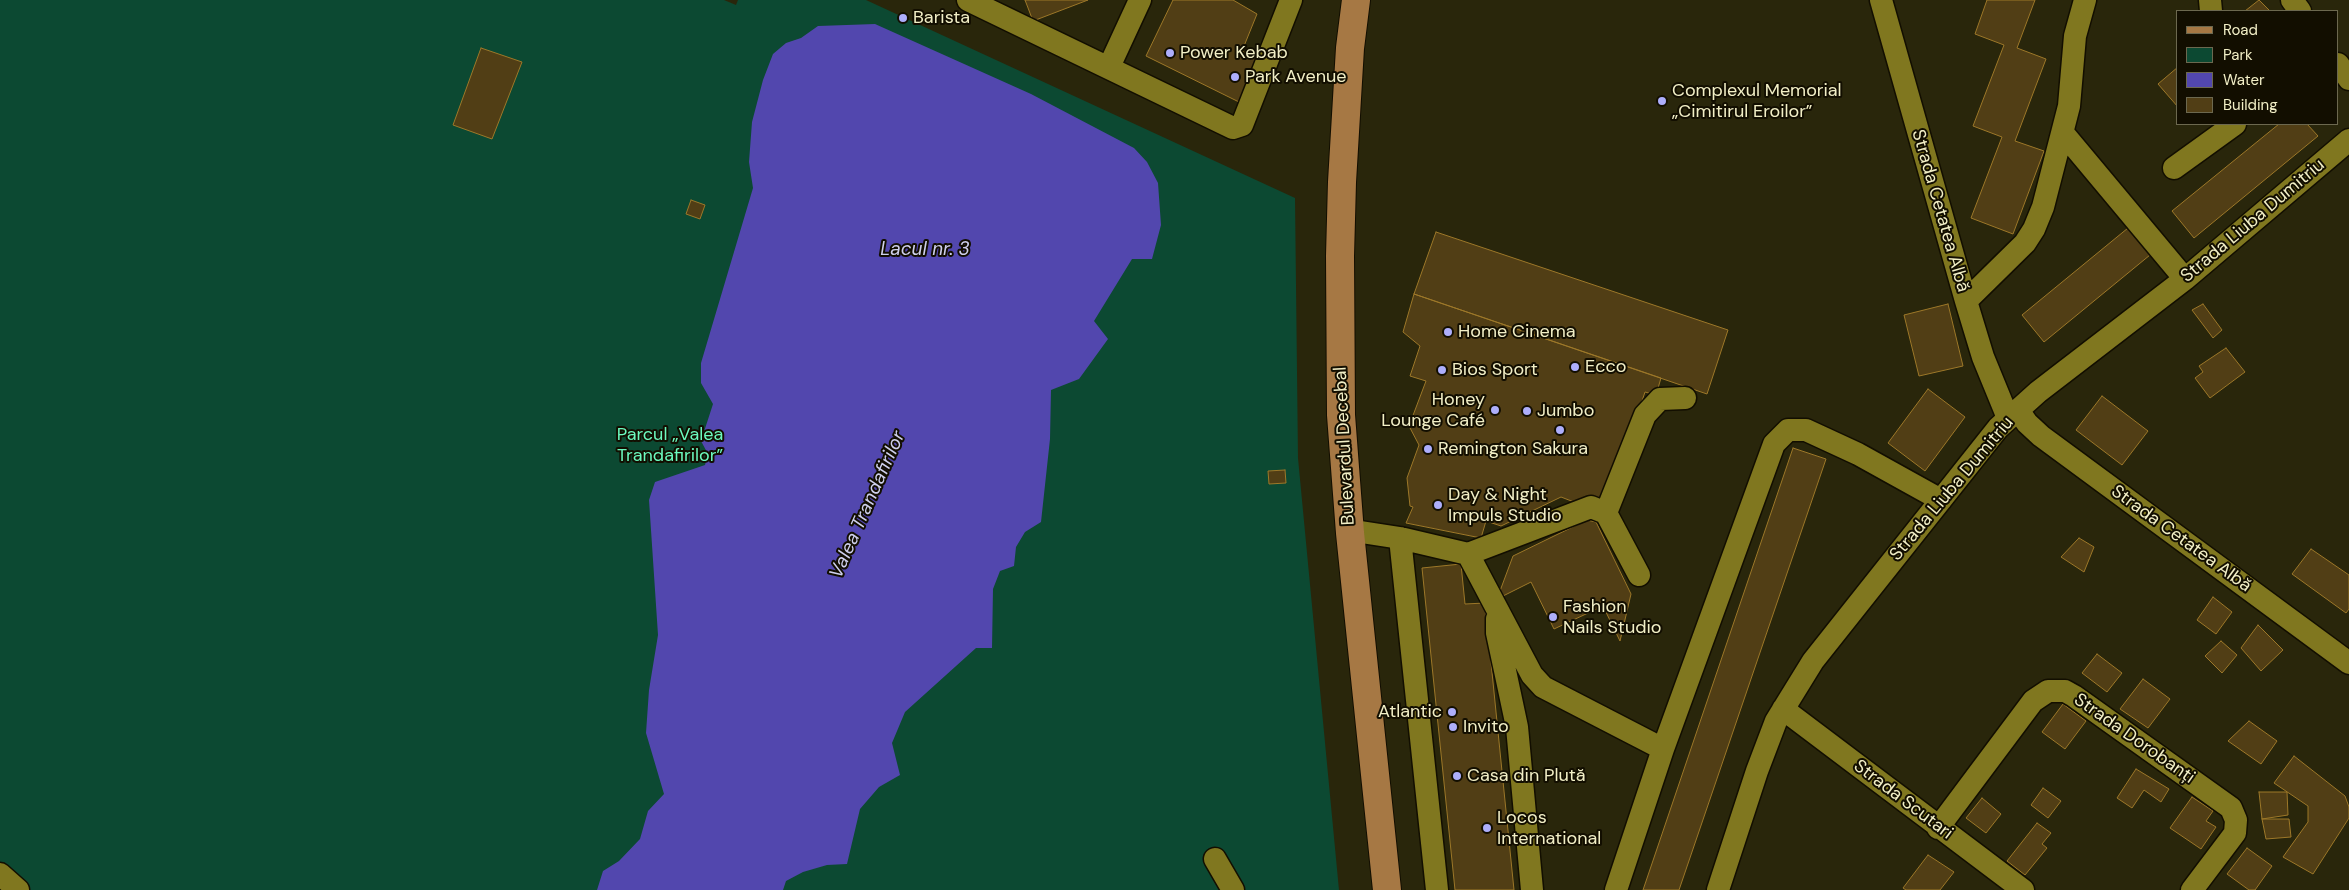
<!DOCTYPE html>
<meta charset="utf-8">
<style>
body{margin:0}
#map{position:relative;width:2349px;height:890px;overflow:hidden;background:#29260b;font-family:"DM Sans",sans-serif}
canvas{display:block}
.legend{position:absolute;left:2176px;top:10px;width:162px;height:115px;box-sizing:border-box;background:#120e00;border:1px solid #6c684f;margin:0;padding:6px 9px;list-style:none;font-size:15px;color:#f2efc6}
.legend li{display:flex;align-items:center;gap:10px;height:25px}
.legend b{width:25px;border:1px solid #6c684f}
</style>
<div id="map">
<canvas width="2349" height="890"></canvas>
<ul class="legend">
<li><b style="height:6px;background:#a67844"></b>Road</li>
<li><b style="height:14px;background:#0c4932"></b>Park</li>
<li><b style="height:14px;background:#5247ae"></b>Water</li>
<li><b style="height:14px;background:#513e15"></b>Building</li>
</ul>
</div>
<script>
const context = document.querySelector('canvas').getContext('2d');
context.lineJoin = 'round';
function fillPath(path, color) { context.fillStyle = color; context.fill(path, 'evenodd'); }
const shape = rows => new Path2D(rows.map(r => 'M' + r).join(''));
function stroke(path, color, width, dash) { context.strokeStyle = color; context.lineWidth = width; context.lineCap = dash ? 'butt' : 'round'; context.setLineDash(dash || []); context.stroke(path); }
function write(font, color, halo, rows, align = 'center') {
  context.font = font + ' "DM Sans",sans-serif'; context.lineWidth = 4; context.setLineDash([]); context.textBaseline = 'middle'; context.strokeStyle = halo; context.fillStyle = color; for (const [text, x, y, turn = 0] of rows) {
    context.save(); context.translate(x, y); context.rotate((+turn || 0) * Math.PI / 180); context.textAlign = isNaN(turn) ? turn : align; if (halo) context.strokeText(text, 0, 0); context.fillText(text, 0, 0); context.restore();
  }
}
fillPath(shape([
 [0,0,724,0,736,5,738,0,866,0,1295,198,1298,458,1339,890,0,890]
]), '#0c4932');
fillPath(shape([
 [875,24,1031,94,1134,148,1147,162,1158,183,1161,225,1152,259,1132,259,1094,321,1108,339,1079,379,1051,390,1050,439,1041,522,1025,532,1016,547,1014,566,1000,571,993,589,992,648,976,648,905,712,892,743,900,775,879,787,860,809,847,864,827,865,803,872,786,881,783,890,597,890,603,871,619,861,640,839,648,811,664,794,646,733,649,690,658,635,649,500,655,482,705,465,708,454,701,441,713,404,701,383,701,363,753,188,749,162,752,122,763,80,773,54,786,43,801,38,818,26]
]), '#5247ae');
const building = shape([
 [1025,0,1088,0,1033,21,1025,0],
 [1173,0,1233,0,1257,14,1242,51,1257,59,1239,102,1146,56,1173,0],
 [1987,0,2035,0,2017,48,2046,59,2015,141,2044,151,2013,234,1971,218,2002,137,1973,126,2004,45,1975,34,1987,0],
 [2259,0,2270,11,2245,11,2259,0],
 [481,48,522,62,492,139,453,125,481,48],
 [2178,67,2178,107,2158,84,2178,67],
 [2279,124,2307,124,2318,136,2194,238,2172,211,2279,124],
 [691,200,705,205,700,219,686,214,691,200],
 [2128,228,2150,255,2044,342,2022,315,2128,228],
 [1436,232,1728,330,1707,394,1414,294,1436,232],
 [1414,294,1661,378,1656,395,1645,392,1615,482,1601,502,1574,502,1561,497,1501,526,1486,521,1481,538,1406,523,1413,507,1410,506,1407,478,1419,445,1409,426,1426,381,1410,376,1420,346,1403,332,1414,294],
 [1948,304,1963,366,1919,376,1904,315,1948,304],
 [2203,304,2222,330,2213,338,2192,310,2203,304],
 [2226,348,2245,372,2210,398,2195,378,2203,372,2199,366,2226,348],
 [1928,389,1965,417,1925,471,1888,443,1928,389],
 [2102,396,2148,431,2122,465,2076,430,2102,396],
 [1793,448,1826,459,1679,890,1643,890,1793,448],
 [1285,470,1286,483,1269,484,1268,471,1285,470],
 [1587,520,1596,522,1631,594,1620,641,1603,606,1554,629,1531,582,1497,599,1513,556,1587,520],
 [2079,538,2094,547,2084,572,2061,557,2079,538],
 [2311,549,2349,575,2349,609,2346,613,2292,574,2311,549],
 [1461,564,1465,604,1485,603,1514,890,1455,890,1422,568,1461,564],
 [2213,597,2232,612,2216,634,2197,620,2213,597],
 [2258,625,2283,650,2261,671,2241,648,2258,625],
 [2221,641,2237,655,2222,673,2205,656,2221,641],
 [2097,654,2122,673,2107,692,2082,673,2097,654],
 [2143,679,2170,699,2148,728,2120,709,2143,679],
 [2063,704,2086,721,2065,749,2042,732,2063,704],
 [2249,721,2277,741,2261,764,2228,741,2249,721],
 [2294,756,2345,796,2349,807,2349,818,2313,874,2283,857,2308,822,2308,806,2274,783,2294,756],
 [2136,769,2169,789,2161,802,2144,790,2132,808,2117,798,2136,769],
 [2043,788,2061,801,2048,818,2031,805,2043,788],
 [2259,792,2287,792,2288,815,2262,819,2259,792],
 [2192,797,2213,811,2206,821,2216,827,2201,849,2170,828,2192,797],
 [1982,798,2001,814,1986,833,1966,818,1982,798],
 [2262,819,2289,819,2291,837,2266,839,2262,819],
 [2037,823,2051,833,2042,844,2047,848,2025,875,2007,861,2037,823],
 [2247,848,2272,866,2255,890,2249,890,2227,874,2247,848],
 [1928,855,1954,872,1940,890,1906,890,1903,888,1928,855]
]);
fillPath(building, '#513e15');
stroke(building, '#9d7829', 1);
const minor = shape([
 [968,0,1233,128,1242,125,1291,0],
 [1881,0,1966,301,1983,357,2008,418],
 [2210,0,2211,11],
 [2292,0,2300,11],
 [2338,64,2349,79],
 [1109,67,1140,0],
 [2063,133,2185,279],
 [2174,168,2235,124],
 [1966,301,2025,243,2034,229,2043,207,2069,106,2075,36,2085,0],
 [2018,410,2027,423,2041,436,2349,663],
 [1606,513,1645,415,1660,399,1685,398],
 [1350,533,1361,532,1400,538,1468,554,1532,675,1543,687,1663,749],
 [1400,538,1437,890],
 [1468,554,1591,507,1606,513,1639,575],
 [1497,619,1497,633,1517,727,1532,890],
 [1783,709,2023,890],
 [1938,828,2033,701,2048,691,2065,691,2074,696,2231,808,2236,820,2235,833,2192,890],
 [1215,859,1233,890],
 [0,874,18,890],
 [1616,890,1663,749,1774,444,1788,430,1806,430,1858,454,1941,500],
 [1718,890,1757,771,1776,721,1813,661,1998,428,2038,392,2185,279,2349,140]
]);
const major = shape([
 [1356,0,1350,48,1342,182,1340,256,1341,415,1350,533,1387,890]
]);
stroke(minor, '#120e00', 25);
stroke(major, '#120e00', 30);
stroke(minor, '#80771f', 22);
stroke(major, '#a67844', 28);
for (const [x, y, r, color] of [
 [903,18,5,"#adaefb"],
 [1170,53,5,"#adaefb"],
 [1235,77,5,"#adaefb"],
 [1662,101,5,"#adaefb"],
 [1448,332,5,"#adaefb"],
 [1575,367,5,"#adaefb"],
 [1442,370,5,"#adaefb"],
 [1495,410,5,"#adaefb"],
 [1527,411,5,"#adaefb"],
 [1560,430,5,"#adaefb"],
 [1428,449,5,"#adaefb"],
 [1438,505,5,"#adaefb"],
 [1553,617,5,"#adaefb"],
 [1452,712,5,"#adaefb"],
 [1453,727,5,"#adaefb"],
 [1457,776,5,"#adaefb"],
 [1487,828,5,"#adaefb"]
]) { const dot = new Path2D(); dot.arc(x, y, r, 0, 2 * Math.PI); context.fillStyle = color; context.fill(dot); stroke(dot, '#120e00', 2); }
write('18px', '#f2efc6', '#120e00', [
 ["Barista",913,18],
 ["Power Kebab",1180,53],
 ["Park Avenue",1245,77],
 ["Complexul Memorial",1672,91],
 ["„Cimitirul Eroilor”",1672,112],
 ["Home Cinema",1458,332],
 ["Ecco",1585,367],
 ["Bios Sport",1452,370],
 ["Honey",1485,400,"right"],
 ["Lounge Café",1485,421,"right"],
 ["Jumbo",1537,411],
 ["Remington",1438,449],
 ["Sakura",1560,449,"center"],
 ["Day & Night",1448,495],
 ["Impuls Studio",1448,516],
 ["Fashion",1563,607],
 ["Nails Studio",1563,628],
 ["Atlantic",1442,712,"right"],
 ["Invito",1463,727],
 ["Casa din Plută",1467,776],
 ["Locos",1497,818],
 ["International",1497,839]
], 'left');
write('18px', '#f2efc6', '#120e00', [
 ["Strada Cetatea Albă",1940,211,74],
 ["Strada Liuba Dumitriu",2253,221,-40],
 ["Bulevardul Decebal",1345,446,-93],
 ["Strada Liuba Dumitriu",1952,489,-50],
 ["Strada Cetatea Albă",2181,539,36],
 ["Strada Dorobanți",2134,739,35],
 ["Strada Scutari",1903,800,37]
]);
write('18px', '#6cfabf', '#120e00', [
 ["Parcul „Valea",670,435],
 ["Trandafirilor”",670,456]
]);
write('italic 19px', '#cfd0ec', '#120e00', [
 ["Lacul nr. 3",925,250],
 ["Valea Trandafirilor",868,505,-66]
]);
</script>
